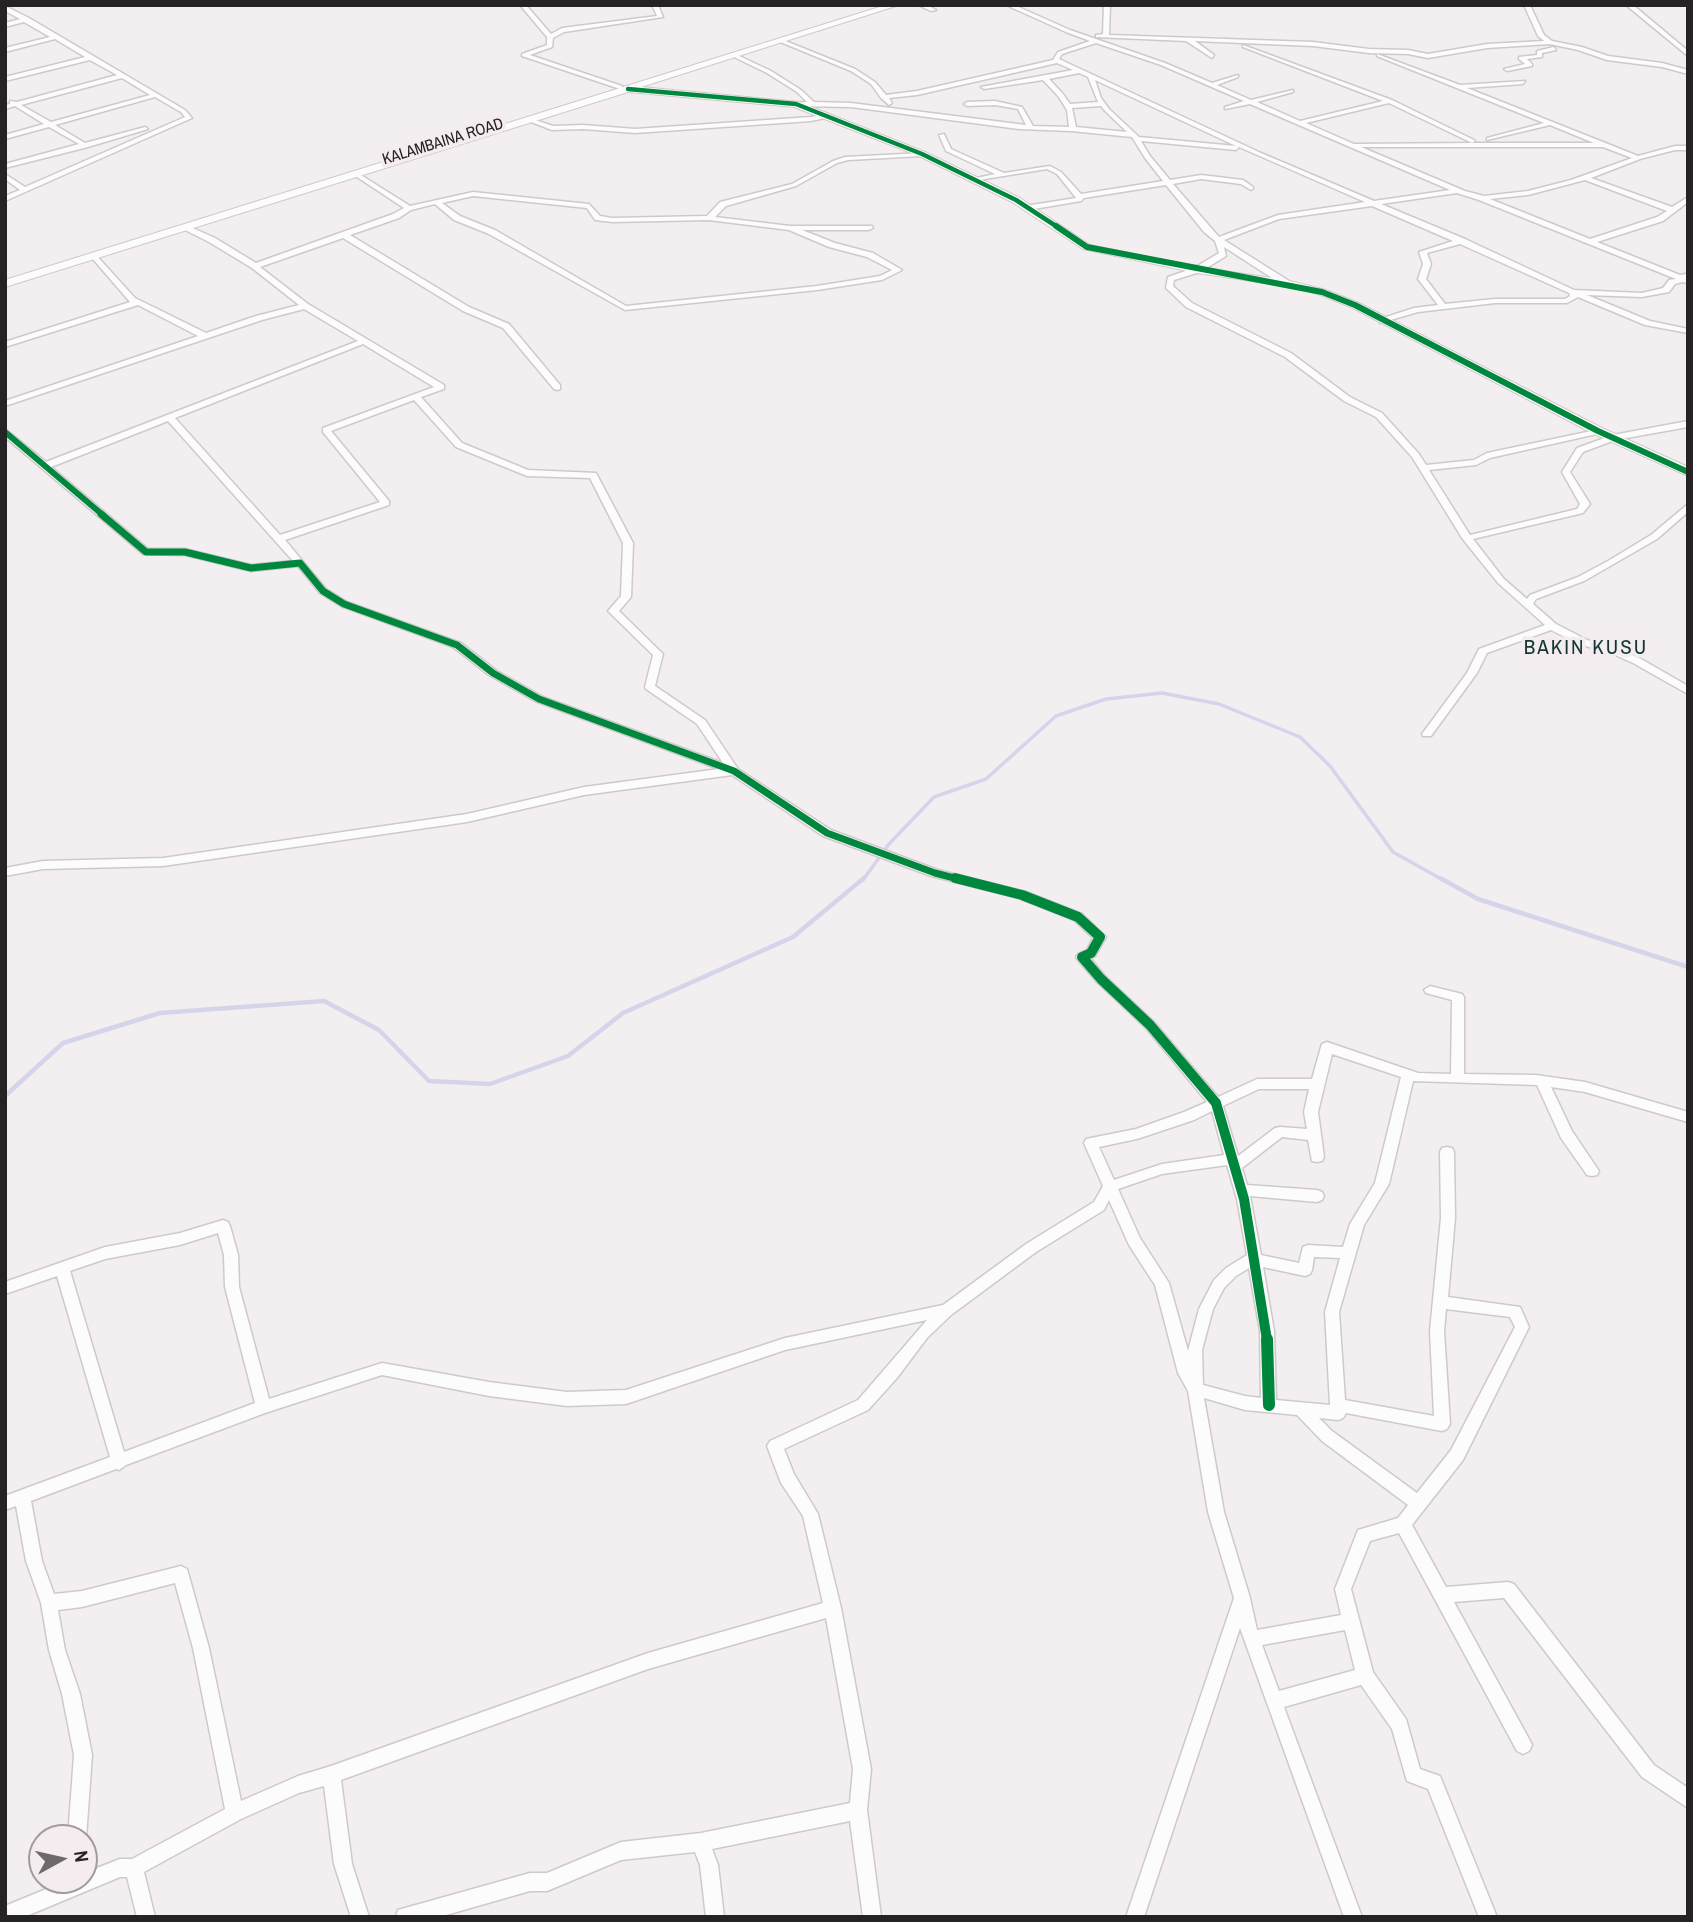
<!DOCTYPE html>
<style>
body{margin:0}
#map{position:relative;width:1693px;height:1922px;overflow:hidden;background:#f3eef0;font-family:"Archivo Narrow",sans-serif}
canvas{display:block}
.frame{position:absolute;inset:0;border:7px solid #272325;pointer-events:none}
.north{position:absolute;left:28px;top:1824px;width:70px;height:70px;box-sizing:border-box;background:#f5ecef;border:2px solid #a39c9e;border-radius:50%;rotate:82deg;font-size:19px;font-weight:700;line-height:28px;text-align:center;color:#272325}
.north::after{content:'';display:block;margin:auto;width:24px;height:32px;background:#6e6a6c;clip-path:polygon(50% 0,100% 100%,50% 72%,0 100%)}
</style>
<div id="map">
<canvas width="1693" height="1922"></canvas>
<div class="frame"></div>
<div class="north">N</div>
</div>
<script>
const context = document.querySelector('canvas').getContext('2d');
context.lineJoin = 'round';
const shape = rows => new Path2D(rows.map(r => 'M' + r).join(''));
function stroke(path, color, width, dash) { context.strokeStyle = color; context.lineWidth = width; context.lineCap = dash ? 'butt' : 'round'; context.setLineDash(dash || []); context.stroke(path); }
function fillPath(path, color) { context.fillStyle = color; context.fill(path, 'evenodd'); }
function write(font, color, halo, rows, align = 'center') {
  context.font = font + ' "Archivo Narrow",sans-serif'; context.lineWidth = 7; context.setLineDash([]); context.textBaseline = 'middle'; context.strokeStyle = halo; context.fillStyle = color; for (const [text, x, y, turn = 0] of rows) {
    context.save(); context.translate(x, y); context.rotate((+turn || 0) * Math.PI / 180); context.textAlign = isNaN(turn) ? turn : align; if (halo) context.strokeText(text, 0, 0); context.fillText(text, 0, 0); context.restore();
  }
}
stroke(shape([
 [863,880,889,844,934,797,986,779,1056,716,1106,699,1162,693,1219,704,1300,737,1330,766,1393,852,1443,880]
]), '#d6d4eb', 3.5);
stroke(shape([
 [1440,878,1478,899,1688,967],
 [5,1096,63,1043,160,1013,324,1001,379,1030,429,1081,490,1084,568,1056,623,1013,793,937,864,878]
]), '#d6d4eb', 4.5);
const street = shape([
 [520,5,526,5,551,34,562,28,657,16,652,5,658,5,663,17,564,32,553,38,552,47,530,55,622,86,622,88,620,89,522,56,522,54,547,45,547,37,520,5],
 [918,5,927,5,936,10,931,11,918,5],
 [1006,5,1014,5,1070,30,1165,63,1212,83,1238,75,1238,77,1217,85,1251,100,1293,90,1293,92,1257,102,1300,121,1383,101,1243,47,1243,45,1392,100,1474,140,1475,141,1472,143,1594,143,1550,125,1487,140,1487,138,1544,123,1377,56,1377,54,1460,85,1525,81,1523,84,1467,88,1638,156,1675,146,1688,146,1688,150,1675,150,1640,159,1591,178,1672,207,1688,197,1688,202,1663,221,1597,242,1680,275,1686,274,1688,283,1682,282,1675,284,1669,292,1642,297,1587,295,1650,321,1688,329,1688,333,1645,325,1578,297,1567,303,1495,303,1418,312,1380,323,1380,319,1414,308,1438,305,1418,279,1423,264,1419,252,1453,241,1372,206,1279,219,1224,240,1289,281,1289,285,1283,285,1224,247,1226,256,1200,272,1174,280,1173,286,1192,303,1291,353,1350,397,1382,413,1419,454,1426,465,1474,460,1487,453,1601,429,1601,433,1490,458,1476,465,1429,470,1470,535,1577,509,1580,504,1562,472,1577,448,1613,435,1688,421,1688,427,1615,440,1583,452,1570,472,1590,504,1583,513,1473,539,1504,579,1527,599,1530,595,1578,577,1608,561,1651,535,1688,504,1688,512,1657,539,1584,581,1536,599,1533,604,1556,624,1587,640,1621,650,1641,659,1688,686,1688,694,1633,663,1613,654,1579,644,1551,630,1487,653,1477,673,1431,736,1423,736,1422,734,1467,673,1479,649,1545,625,1498,583,1462,538,1412,457,1376,417,1344,401,1285,357,1186,307,1166,288,1168,277,1194,268,1219,253,1215,241,1204,232,1166,185,1084,198,1081,201,1028,210,1025,210,1025,206,1076,198,1057,174,1047,169,972,181,972,179,995,174,946,151,939,135,944,134,951,149,1004,173,1050,166,1061,172,1081,194,1163,181,1145,158,1132,137,1071,131,1019,129,851,107,796,106,794,105,794,103,807,102,797,92,767,73,732,56,737,55,771,71,801,90,814,102,851,103,1026,125,1018,109,995,105,967,106,964,104,967,102,995,101,1022,107,1033,126,1069,127,1067,110,1058,96,1043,80,984,89,981,87,1073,70,1057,63,917,95,889,98,892,103,889,105,881,98,871,84,851,71,778,41,783,40,855,69,875,82,886,95,917,91,1053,60,1058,52,1090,41,1066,32,1006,5],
 [1096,43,1161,65,1244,101,1225,107,1225,109,1250,104,1450,190,1374,201,1261,153,1059,59,1062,54,1096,43],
 [1079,73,1088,77,1098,102,1070,104,1063,94,1049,79,1079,73],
 [1095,80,1236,146,1139,137,1109,109,1101,98,1095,80],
 [1389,103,1470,142,1472,143,1354,144,1306,123,1389,103],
 [1101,106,1105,111,1127,132,1076,127,1072,108,1101,106],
 [1141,141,1236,150,1239,147,1365,202,1278,215,1219,237,1173,184,1201,179,1241,184,1251,190,1253,189,1253,187,1243,180,1201,175,1170,180,1150,156,1141,141],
 [1361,147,1603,147,1632,158,1571,180,1528,191,1484,196,1465,191,1361,147],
 [1585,180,1667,211,1657,217,1590,239,1490,199,1528,195,1585,180],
 [1457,193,1479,200,1676,279,1669,280,1663,288,1642,293,1574,290,1465,239,1381,204,1457,193],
 [1460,244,1569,293,1570,296,1565,299,1495,299,1445,304,1426,279,1431,264,1427,253,1460,244],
 [1104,5,1110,5,1109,35,1313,42,1369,49,1408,50,1428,54,1487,44,1544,41,1538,36,1524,5,1530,5,1544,35,1552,41,1582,47,1608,56,1662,63,1688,70,1688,74,1662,67,1607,60,1578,50,1550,44,1487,48,1428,58,1408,54,1369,53,1313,46,1195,41,1214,55,1212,58,1186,41,1096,37,1096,35,1103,34,1104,5],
 [1626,5,1633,5,1688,51,1688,56,1626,5],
 [5,6,29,18,185,110,192,118,5,201,5,196,20,190,5,179,5,174,25,187,185,117,181,112,155,97,55,125,85,143,145,127,148,129,88,147,5,168,5,164,79,144,49,127,5,139,5,135,44,124,15,106,5,109,5,105,10,104,10,101,17,102,117,75,90,60,5,81,5,77,85,57,55,39,5,52,5,48,50,37,24,22,5,27,5,23,20,19,5,11,5,6],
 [122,78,150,95,51,122,21,105,122,78],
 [1554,47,1556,50,1542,53,1542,57,1527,59,1532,64,1532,66,1507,71,1504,69,1525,64,1519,59,1519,57,1537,55,1537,51,1554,47],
 [828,114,830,115,830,117,811,121,635,133,583,129,552,130,526,120,529,118,553,126,583,125,635,129,811,117,828,114],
 [924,153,925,154,922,156,848,160,837,163,796,186,726,206,715,217,790,226,872,226,873,228,869,230,802,230,835,243,873,253,902,270,882,280,817,290,625,310,489,234,454,220,435,204,411,210,399,218,350,235,469,307,509,324,560,385,560,389,557,390,554,389,503,328,463,311,343,238,260,267,308,304,444,385,444,389,421,397,462,443,528,470,596,473,633,543,631,597,619,611,663,654,655,686,705,720,738,769,831,830,938,870,1026,892,1082,914,1106,937,1095,956,1090,958,1105,976,1154,1022,1218,1097,1257,1079,1312,1079,1321,1047,1322,1044,1327,1042,1418,1073,1451,1074,1452,1000,1426,993,1424,990,1430,986,1462,994,1464,997,1464,1074,1536,1075,1585,1082,1688,1112,1688,1122,1585,1092,1551,1087,1572,1131,1599,1171,1597,1175,1592,1176,1587,1175,1561,1138,1537,1085,1413,1081,1389,1184,1364,1225,1339,1312,1345,1400,1434,1416,1430,1331,1441,1218,1440,1152,1442,1148,1447,1147,1452,1148,1454,1152,1455,1218,1448,1297,1520,1307,1529,1327,1463,1460,1412,1525,1446,1587,1508,1582,1514,1584,1654,1765,1688,1788,1688,1808,1642,1777,1504,1598,1454,1602,1529,1739,1532,1745,1529,1751,1523,1754,1517,1751,1399,1533,1370,1541,1351,1589,1373,1672,1406,1719,1420,1769,1440,1776,1497,1917,1479,1917,1428,1789,1407,1781,1392,1729,1361,1685,1284,1707,1362,1917,1344,1917,1240,1628,1144,1917,1126,1917,1234,1598,1208,1512,1188,1391,1178,1373,1155,1285,1129,1245,1109,1200,1104,1210,1036,1252,951,1315,927,1338,897,1378,868,1410,784,1449,794,1474,818,1514,841,1608,871,1769,867,1810,881,1917,863,1917,850,1821,712,1849,718,1865,724,1917,706,1917,700,1865,695,1852,621,1860,547,1891,530,1891,439,1917,396,1917,398,1910,405,1908,530,1873,547,1873,621,1842,701,1833,850,1803,853,1769,826,1618,648,1669,341,1780,352,1864,369,1917,351,1917,334,1864,324,1786,299,1793,241,1819,144,1872,155,1917,137,1917,127,1877,120,1877,24,1917,5,1917,5,1906,68,1880,84,1880,84,1873,120,1859,132,1859,225,1809,193,1648,175,1583,82,1607,58,1610,65,1650,80,1694,92,1755,86,1838,84,1843,84,1838,68,1838,74,1755,62,1694,49,1650,41,1603,26,1561,16,1506,5,1510,5,1496,110,1457,57,1276,5,1294,5,1282,105,1247,180,1233,223,1220,228,1222,230,1226,238,1255,239,1287,269,1399,382,1363,489,1382,567,1392,626,1390,785,1338,943,1305,1026,1244,1094,1202,1103,1186,1084,1143,1086,1139,1136,1129,1184,1112,1207,1102,1146,1028,1097,982,1078,960,1076,957,1078,954,1087,950,1093,938,1074,920,1019,898,931,876,823,836,732,775,584,795,467,822,163,866,43,869,5,876,5,868,43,861,163,858,467,814,584,787,719,769,535,701,489,675,453,647,341,606,320,593,298,566,251,571,185,555,143,554,5,437,5,429,46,462,358,341,304,309,262,320,5,406,5,401,198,336,138,305,5,347,5,342,130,302,92,258,91,256,95,254,135,298,206,333,256,316,299,305,252,268,209,242,181,228,188,226,215,238,256,263,393,214,404,208,354,175,354,173,356,172,410,206,473,192,589,204,600,216,612,218,707,216,720,202,792,184,833,161,845,157,924,153],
 [473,196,587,208,595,220,612,222,709,220,789,230,829,247,867,257,892,270,880,276,817,286,626,306,495,230,460,216,442,203,473,196],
 [363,344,434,387,323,428,323,432,380,502,280,535,175,418,363,344],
 [414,400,456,447,527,476,590,478,623,543,621,596,608,611,653,655,645,687,646,689,697,724,723,763,543,697,497,671,461,643,347,602,326,589,285,540,389,505,389,501,331,431,414,400],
 [168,421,293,561,251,565,185,549,148,549,51,467,168,421],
 [1332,1054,1401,1077,1375,1183,1350,1224,1343,1247,1308,1245,1303,1247,1299,1263,1261,1255,1250,1196,1317,1202,1322,1200,1324,1196,1322,1192,1317,1190,1247,1185,1242,1168,1282,1137,1308,1140,1312,1161,1317,1162,1322,1161,1324,1157,1318,1112,1332,1054],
 [1259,1089,1309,1089,1304,1112,1307,1129,1280,1127,1275,1128,1238,1156,1223,1106,1259,1089],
 [1212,1111,1224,1155,1162,1164,1114,1180,1099,1147,1137,1139,1194,1120,1212,1111],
 [1227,1165,1237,1199,1247,1255,1226,1268,1214,1280,1199,1309,1188,1351,1169,1283,1140,1238,1118,1189,1162,1174,1227,1165],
 [218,1233,224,1255,225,1287,255,1403,124,1452,70,1271,105,1259,180,1245,218,1233],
 [1314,1257,1340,1258,1325,1312,1330,1405,1276,1400,1274,1331,1263,1267,1305,1276,1310,1274,1312,1270,1314,1257],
 [1249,1268,1260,1331,1261,1398,1245,1396,1203,1385,1202,1350,1213,1309,1224,1288,1236,1276,1249,1268],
 [1446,1309,1510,1317,1515,1327,1451,1450,1417,1493,1332,1431,1319,1418,1338,1420,1343,1418,1346,1413,1442,1431,1447,1429,1450,1424,1444,1331,1446,1309],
 [927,1320,858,1400,770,1441,767,1446,781,1483,803,1516,823,1603,648,1653,331,1766,298,1776,241,1801,209,1648,187,1569,181,1566,82,1591,54,1594,42,1561,31,1501,116,1469,119,1470,126,1465,265,1413,382,1375,489,1396,567,1406,626,1404,785,1350,927,1320],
 [1204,1398,1245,1410,1297,1415,1322,1441,1408,1505,1398,1518,1358,1530,1335,1589,1341,1615,1257,1630,1250,1598,1224,1512,1204,1398],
 [1345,1630,1355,1670,1279,1691,1262,1645,1345,1630]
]);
const secondary = shape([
 [886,5,899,5,641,87,799,102,925,152,1020,198,1090,245,1197,267,1286,280,1326,290,1359,303,1602,428,1688,467,1688,476,1594,434,1351,307,1318,294,1286,286,1197,273,1083,249,1012,202,919,156,794,107,628,92,5,287,5,280,886,5]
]);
stroke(street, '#cecacc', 3);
stroke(secondary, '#cecacc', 2);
fillPath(street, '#fdfcfd');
fillPath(secondary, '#fdfcfd');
stroke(shape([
 [628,89,796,104,922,154,1016,200,1059,228]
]), '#00873e', 4.5);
stroke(shape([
 [1056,226,1087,247,1322,292,1355,305,1598,431,1688,472],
 [5,432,104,516]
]), '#00873e', 6);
stroke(shape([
 [101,514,146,552,185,552,251,568,300,563,323,591,344,604,457,645,493,673,539,699,734,771,827,833,935,873,962,880]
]), '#00873e', 7);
stroke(shape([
 [955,878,1022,895,1078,917,1100,937,1091,953,1082,957,1101,979,1150,1025,1216,1103,1244,1199,1267,1340]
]), '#00873e', 10);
stroke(shape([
 [1267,1339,1269,1405]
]), '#00873e', 12);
write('16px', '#272325', '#f5ecef', [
 ["KALAMBAINA ROAD",443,142,-17]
]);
context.letterSpacing = '2px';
write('21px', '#143736', '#f5ecef', [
 ["BAKIN KUSU",1586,648]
]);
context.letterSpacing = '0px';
</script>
